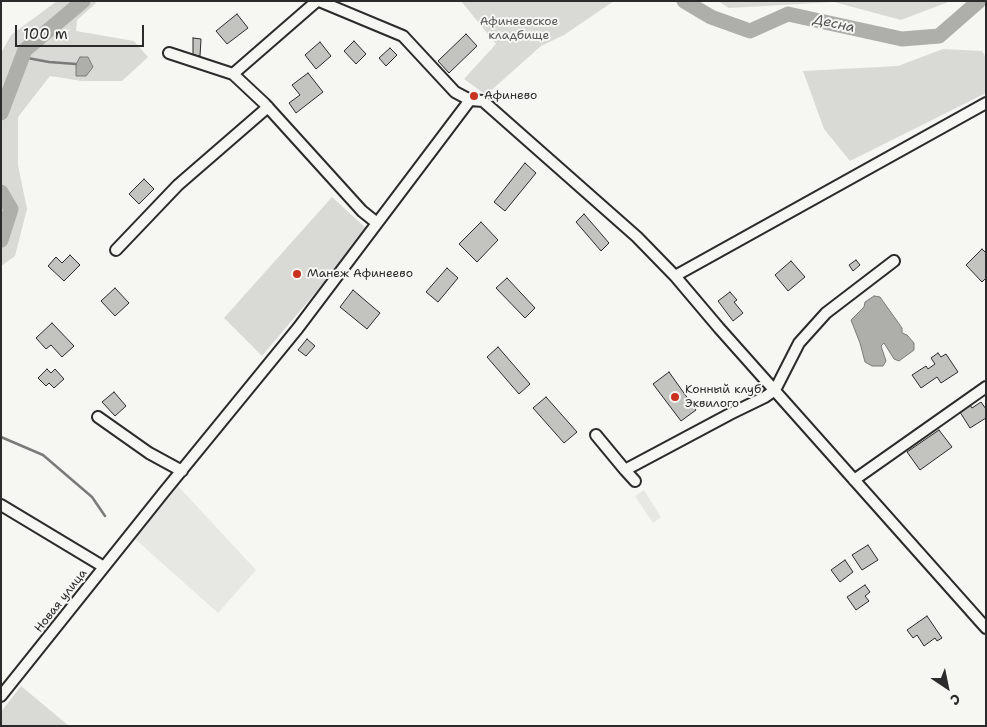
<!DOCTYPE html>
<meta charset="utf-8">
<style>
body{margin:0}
#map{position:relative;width:987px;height:727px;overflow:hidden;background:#f6f6f2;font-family:"Shantell Sans",sans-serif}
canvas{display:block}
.frame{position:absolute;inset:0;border:2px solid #2b2b2b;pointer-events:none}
.north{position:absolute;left:922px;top:662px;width:50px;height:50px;-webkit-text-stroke:4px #f6f6f2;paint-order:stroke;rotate:146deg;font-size:14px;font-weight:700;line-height:20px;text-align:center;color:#2b2b2b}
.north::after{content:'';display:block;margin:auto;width:18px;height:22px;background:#2b2b2b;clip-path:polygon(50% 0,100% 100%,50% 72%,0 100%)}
.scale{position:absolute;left:15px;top:25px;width:129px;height:22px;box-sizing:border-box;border:2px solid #2b2b2b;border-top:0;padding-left:6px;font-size:15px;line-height:18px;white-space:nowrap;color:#2b2b2b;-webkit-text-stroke:4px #f6f6f2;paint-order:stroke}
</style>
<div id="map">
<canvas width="987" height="727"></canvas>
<div class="frame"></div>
<div class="north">С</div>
<div class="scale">100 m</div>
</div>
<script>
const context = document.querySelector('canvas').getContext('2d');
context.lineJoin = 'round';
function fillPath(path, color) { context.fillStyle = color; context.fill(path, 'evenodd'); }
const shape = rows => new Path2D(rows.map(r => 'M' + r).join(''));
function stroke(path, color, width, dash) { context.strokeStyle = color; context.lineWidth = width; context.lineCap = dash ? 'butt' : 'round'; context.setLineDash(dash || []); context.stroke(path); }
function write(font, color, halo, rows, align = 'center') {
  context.font = font + ' "Shantell Sans",sans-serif'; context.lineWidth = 4; context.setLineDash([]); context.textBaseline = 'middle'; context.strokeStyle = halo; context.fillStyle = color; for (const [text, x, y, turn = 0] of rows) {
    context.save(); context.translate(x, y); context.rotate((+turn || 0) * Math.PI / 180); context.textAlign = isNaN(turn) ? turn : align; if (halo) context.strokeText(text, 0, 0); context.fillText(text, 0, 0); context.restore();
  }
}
fillPath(shape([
 [178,486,256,570,218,613,135,539],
 [644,490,661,517,653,523,635,496]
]), '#e7e7e3');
fillPath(shape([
 [57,1,94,1,96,3,77,20,76,31,134,41,148,57,122,81,82,81,50,76,18,117,18,165,27,209,15,256,1,266,1,53,11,35],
 [461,1,614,1,564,35,541,46,486,95,464,79,496,44],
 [718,1,951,1,901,20,834,2,729,8],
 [943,49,982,51,986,58,986,93,850,161,824,129,803,71,898,66],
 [332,197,368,230,262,356,224,318],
 [21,686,69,726,1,726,1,712]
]), '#d9d9d5');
const water = shape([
 [80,57,88,57,93,67,86,76,76,76,76,64,80,57],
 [874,296,880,297,902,328,902,333,907,335,914,343,914,350,899,361,894,359,884,343,881,346,886,361,883,366,872,366,865,362,860,343,851,320,864,307,865,302,874,296]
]);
fillPath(water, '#aeaeab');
stroke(water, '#7a7a78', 1);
stroke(shape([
 [22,57,49,62,76,64],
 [1,437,43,455,92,497,105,516]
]), '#7a7a78', 2.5);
stroke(shape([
 [684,1,711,17,750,31,788,14,902,39,939,36,979,1],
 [1,113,25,50,83,1],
 [1,192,11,209,1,240]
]), '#aeaeab', 15);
const building = shape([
 [237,14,248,28,227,44,216,31,237,14],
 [466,34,477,46,449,73,438,61,466,34],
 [193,38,201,39,200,56,193,56,193,38],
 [354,41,366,54,356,64,344,51,354,41],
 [320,42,331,56,316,69,305,55,320,42],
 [390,48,397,55,386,66,379,58,390,48],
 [308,73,323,92,296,113,289,103,300,95,292,85,308,73],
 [525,163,536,173,505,211,494,202,525,163],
 [144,179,154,189,139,204,129,194,144,179],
 [584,214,609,243,601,251,576,222,584,214],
 [481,222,498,240,477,262,459,244,481,222],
 [982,249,986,253,986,278,982,282,966,265,982,249],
 [70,255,80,265,64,281,48,266,56,257,62,263,70,255],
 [856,260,860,265,853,271,849,265,856,260],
 [791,261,805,277,788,291,775,275,791,261],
 [447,268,458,278,438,302,426,292,447,268],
 [507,278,535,308,525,318,496,288,507,278],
 [115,288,129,303,115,316,101,301,115,288],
 [353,290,380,313,367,329,340,307,353,290],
 [730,292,737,300,734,302,743,313,733,321,718,301,730,292],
 [52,323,74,346,62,357,51,345,46,349,36,338,52,323],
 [307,339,315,346,306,356,298,350,307,339],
 [498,347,530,384,519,394,487,357,498,347],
 [938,353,941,357,946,354,958,372,941,383,937,377,921,388,912,375,926,366,928,369,935,364,931,358,938,353],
 [47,369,51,373,55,369,64,379,54,388,49,383,46,386,38,378,47,369],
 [669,372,696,410,681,421,653,384,669,372],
 [114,392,126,406,115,416,102,402,114,392],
 [546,397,577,432,564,443,533,408,546,397],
 [968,402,972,408,981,402,986,409,986,418,970,428,958,409,968,402],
 [939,430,952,447,920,470,907,452,939,430],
 [868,545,878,560,862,570,852,555,868,545],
 [845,560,853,572,840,582,831,570,845,560],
 [865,585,870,592,865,596,869,601,856,610,847,597,865,585],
 [927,616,942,638,937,641,935,638,924,646,917,635,913,638,907,630,927,616]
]);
fillPath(building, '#c3c3c0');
stroke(building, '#2b2b2b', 1);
const minor = shape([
 [319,1,403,36,455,92,470,100,483,101,637,237,675,276,719,328,986,628],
 [169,53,233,74,317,1],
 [233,74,265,104,362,211,377,223],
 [116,250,178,185,268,107],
 [675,276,986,103],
 [98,417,149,453,182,471],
 [596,435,625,470],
 [854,480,986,387],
 [635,481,625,470,730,414,765,397,775,390,799,343,826,313,894,261],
 [1,505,104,567],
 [1,696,164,492,298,328,470,100]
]);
stroke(minor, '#2b2b2b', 14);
stroke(minor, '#f6f6f2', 10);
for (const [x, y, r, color] of [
 [474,96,5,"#c8321e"],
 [297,274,5,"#c8321e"],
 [675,397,5,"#c8321e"]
]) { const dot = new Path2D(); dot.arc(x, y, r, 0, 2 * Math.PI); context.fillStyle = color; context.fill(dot); stroke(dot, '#f6f6f2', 2); }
write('12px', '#565656', '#f6f6f2', [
 ["Афинеевское",519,22],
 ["кладбище",519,36]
]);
write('12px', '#2b2b2b', '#f6f6f2', [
 ["Афинево",484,96],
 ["Манеж Афинеево",307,274],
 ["Конный клуб",685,390],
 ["Эквилого",685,404]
], 'left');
write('12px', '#2b2b2b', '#f6f6f2', [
 ["Новая улица",61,601,-52]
]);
write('italic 14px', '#525251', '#f6f6f2', [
 ["Десна",834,24,12]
]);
</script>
